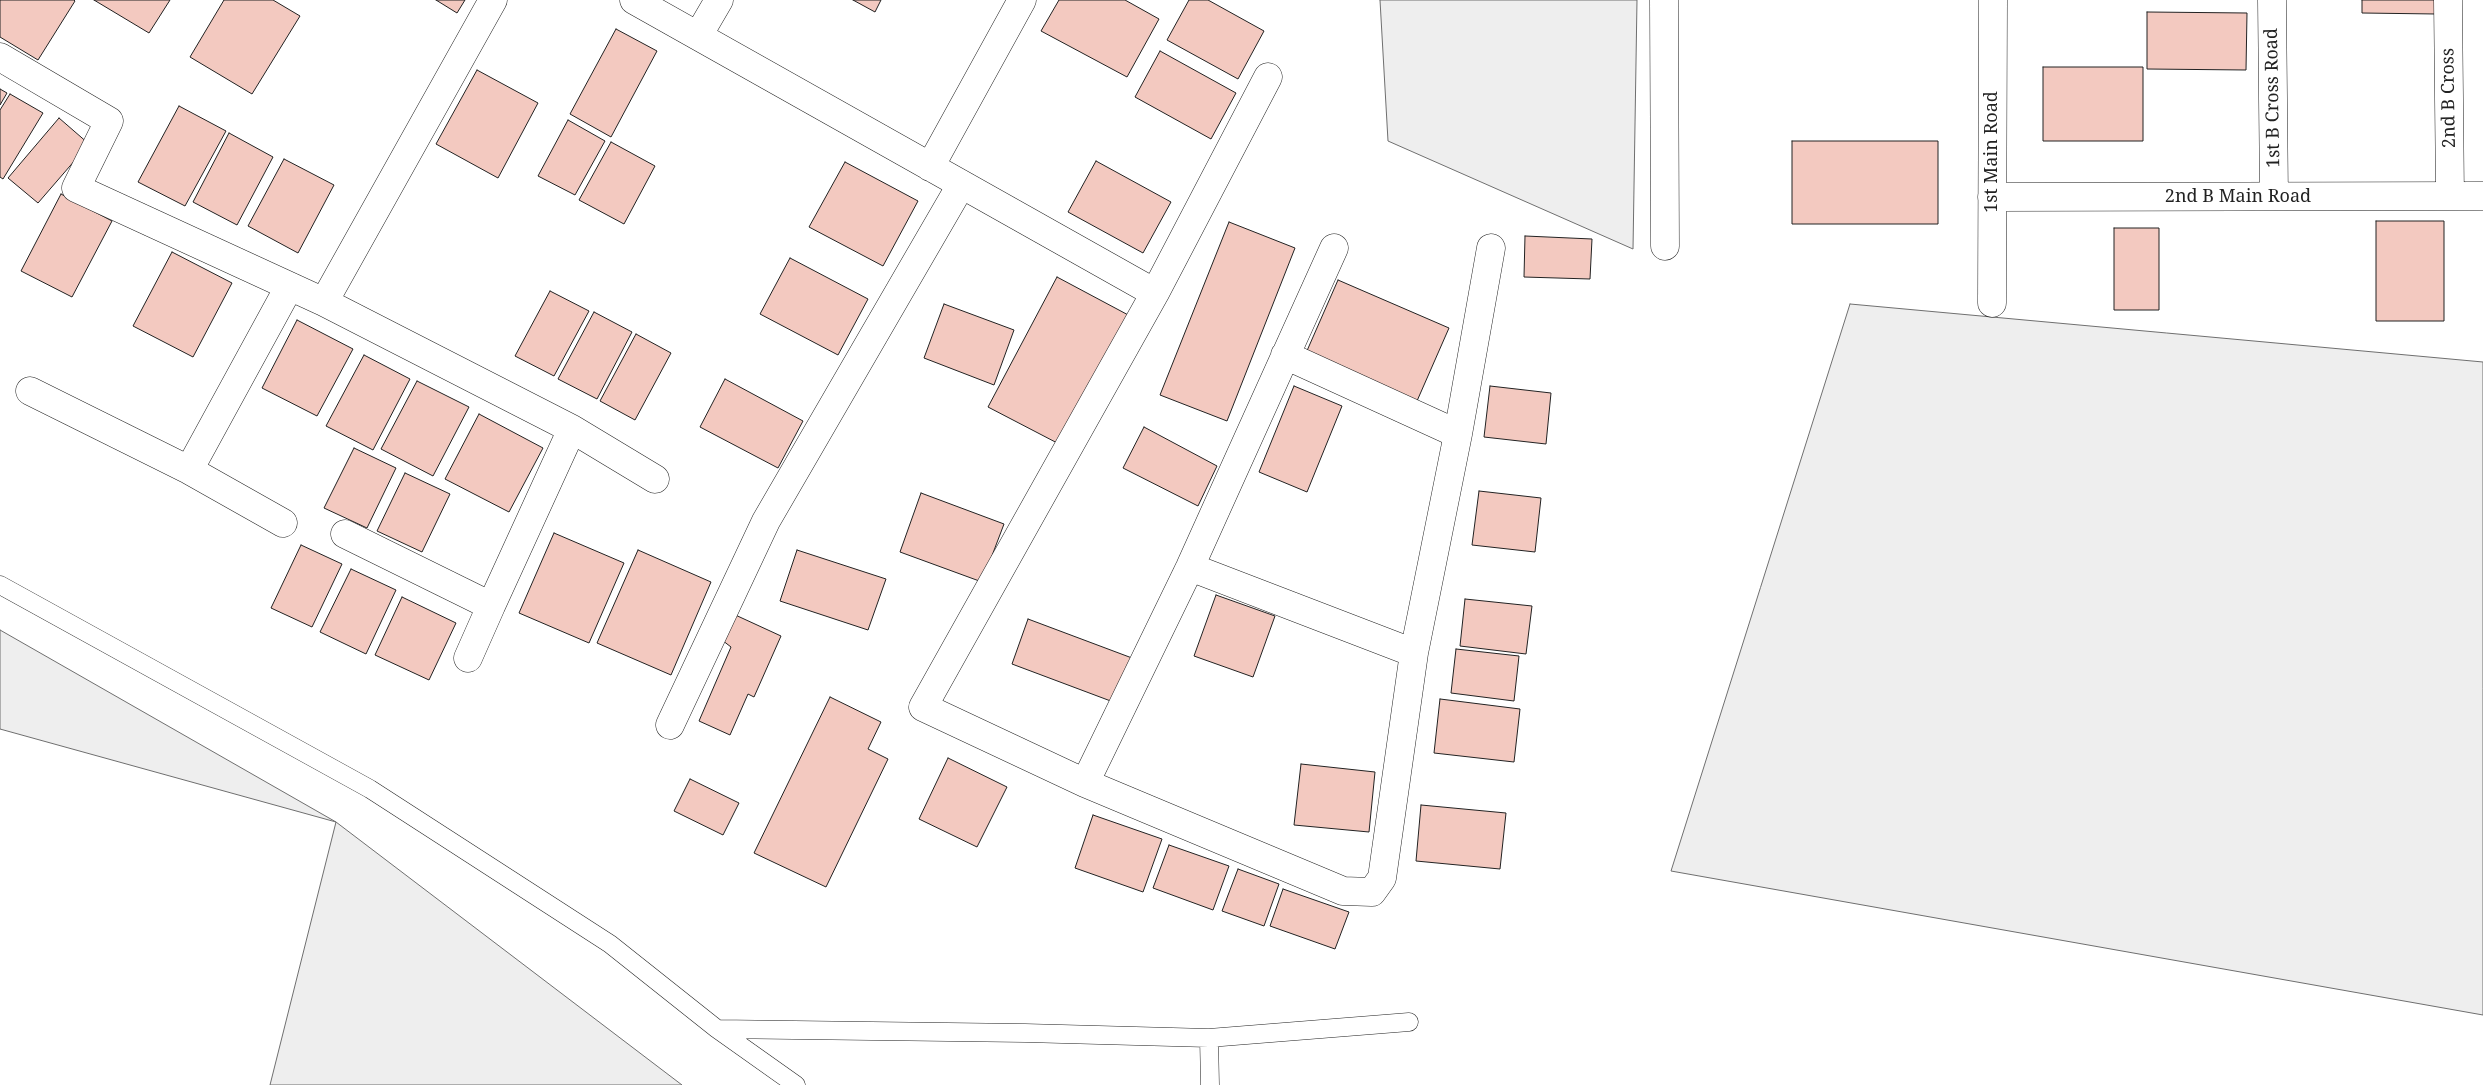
<!DOCTYPE html>
<style>
body{margin:0}
canvas{display:block;background:#fff}
</style>
<canvas width="2483" height="1085"></canvas>
<script>
const context = document.querySelector('canvas').getContext('2d');
context.lineJoin = 'round';
function fillPath(path, color) { context.fillStyle = color; context.fill(path, 'evenodd'); }
const shape = rows => new Path2D(rows.map(r => 'M' + r).join(''));
function stroke(path, color, width, dash) { context.strokeStyle = color; context.lineWidth = width; context.lineCap = dash ? 'butt' : 'round'; context.setLineDash(dash || []); context.stroke(path); }
function write(font, color, halo, rows, align = 'center') {
  context.font = font + ' "Noto Serif",serif'; context.lineWidth = 4; context.setLineDash([]); context.textBaseline = 'middle'; context.strokeStyle = halo; context.fillStyle = color; for (const [text, x, y, turn = 0] of rows) {
    context.save(); context.translate(x, y); context.rotate((+turn || 0) * Math.PI / 180); context.textAlign = isNaN(turn) ? turn : align; if (halo) context.strokeText(text, 0, 0); context.fillText(text, 0, 0); context.restore();
  }
}
const green = shape([
 [1380,0,1637,0,1633,249,1388,141,1380,0],
 [1850,304,2483,362,2483,1015,1671,871,1850,304],
 [0,630,336,822,682,1085,270,1085,336,822,0,729,0,630]
]);
fillPath(green, '#eee');
stroke(green, '#6f6f6f', 1);
const building = shape([
 [0,0,74,0,75,1,38,60,0,37,0,0],
 [94,0,170,0,149,33,94,0],
 [224,0,273,0,300,16,252,94,190,57,224,0],
 [436,0,465,0,457,13,436,0],
 [853,0,881,0,875,12,853,0],
 [1059,0,1125,0,1159,19,1127,77,1041,31,1059,0],
 [1189,0,1208,0,1264,31,1238,79,1167,40,1189,0],
 [2362,0,2436,0,2436,14,2362,13,2362,0],
 [2147,12,2247,13,2246,70,2147,69,2147,12],
 [616,29,657,51,611,137,570,114,616,29],
 [1160,51,1236,93,1211,139,1135,97,1160,51],
 [2043,67,2143,67,2143,141,2043,141,2043,67],
 [477,70,538,103,498,178,436,144,477,70],
 [0,89,7,93,0,105,0,89],
 [10,94,43,113,3,179,0,177,0,110,10,94],
 [179,106,226,131,185,206,138,182,179,106],
 [59,118,89,144,38,203,8,178,59,118],
 [568,120,605,141,575,195,538,176,568,120],
 [229,133,273,157,237,225,193,202,229,133],
 [1792,141,1938,141,1938,224,1792,224,1792,141],
 [611,142,655,166,624,224,579,200,611,142],
 [284,159,334,185,298,253,248,226,284,159],
 [1096,161,1171,202,1143,253,1068,212,1096,161],
 [845,162,918,201,883,266,809,227,845,162],
 [61,194,112,221,72,297,21,271,61,194],
 [2376,221,2444,221,2444,321,2376,321,2376,221],
 [1229,222,1295,248,1227,421,1160,395,1229,222],
 [2114,228,2159,228,2159,310,2114,310,2114,228],
 [1525,236,1592,239,1590,279,1524,277,1525,236],
 [172,252,232,283,193,357,133,326,172,252],
 [790,258,868,299,838,355,760,314,790,258],
 [1057,277,1132,317,1063,446,988,407,1057,277],
 [1338,280,1449,328,1417,401,1306,353,1338,280],
 [550,291,589,311,554,376,515,356,550,291],
 [944,304,1014,330,994,385,924,358,944,304],
 [594,312,632,332,597,399,558,379,594,312],
 [297,320,353,349,317,416,262,388,297,320],
 [636,334,671,353,635,420,600,401,636,334],
 [364,355,410,379,373,450,326,426,364,355],
 [725,379,803,421,778,468,700,427,725,379],
 [417,381,469,407,433,476,381,449,417,381],
 [1294,386,1342,406,1307,492,1259,472,1294,386],
 [1490,386,1551,393,1546,444,1484,437,1490,386],
 [479,414,543,448,509,512,445,479,479,414],
 [1144,427,1217,466,1198,506,1123,468,1144,427],
 [354,448,396,468,367,528,324,508,354,448],
 [405,473,450,494,422,552,377,531,405,473],
 [1479,491,1541,498,1535,552,1472,545,1479,491],
 [921,493,1004,524,982,582,900,552,921,493],
 [554,533,624,563,589,643,519,613,554,533],
 [301,545,342,564,312,627,271,608,301,545],
 [638,550,711,582,671,675,597,643,638,550],
 [797,550,886,579,868,630,780,601,797,550],
 [351,569,396,590,366,654,320,632,351,569],
 [1216,595,1275,616,1253,677,1194,656,1216,595],
 [402,597,456,623,429,680,375,655,402,597],
 [1465,599,1532,606,1526,654,1460,646,1465,599],
 [731,613,781,636,754,697,748,694,730,735,699,721,731,647,718,637,731,613],
 [1028,619,1132,658,1116,703,1012,664,1028,619],
 [1456,649,1519,656,1514,701,1451,693,1456,649],
 [830,697,881,722,868,749,888,759,826,887,754,853,830,697],
 [1440,699,1520,709,1514,762,1434,753,1440,699],
 [948,758,1007,787,977,847,919,819,948,758],
 [1301,764,1375,772,1369,832,1294,825,1301,764],
 [690,779,739,803,723,835,674,811,690,779],
 [1421,805,1506,813,1500,869,1416,861,1421,805],
 [1093,815,1162,839,1143,892,1075,868,1093,815],
 [1169,845,1229,866,1213,910,1153,888,1169,845],
 [1238,869,1279,884,1264,926,1222,911,1238,869],
 [1283,889,1349,912,1335,949,1270,926,1283,889]
]);
fillPath(building, '#f3c9c0');
stroke(building, '#222', 1);
const lane = shape([
 [0,585,370,789,610,944,717,1029,796,1085],
 [717,1029,1025,1033,1209,1038,1409,1022],
 [1209,1038,1210,1085]
]);
const street = shape([
 [634,0,1155,293,923,707,1085,783,1343,891,1372,892,1382,878,1414,653,1458,434,1491,248],
 [1664,0,1665,246],
 [2272,0,2274,196],
 [2448,0,2450,196],
 [698,36,719,0],
 [0,57,109,121,76,188,324,302,572,429,491,606,345,534],
 [930,167,1022,0],
 [1992,197,2483,196],
 [1155,293,1268,77],
 [324,302,493,0],
 [1992,303,1993,0],
 [1285,355,1458,434],
 [30,391,189,470,283,523],
 [572,429,655,479],
 [189,470,289,287],
 [1190,567,1414,653],
 [468,658,491,606],
 [670,725,766,521,961,185],
 [1085,783,1190,567,1334,248]
]);
stroke(lane, '#222', 19);
stroke(street, '#222', 29);
stroke(lane, '#fff', 18);
stroke(street, '#fff', 28);
write('18px', '#222', '#fff', [
 ["1st B Cross Road",2273,98,-91],
 ["2nd B Cross",2449,98,-91],
 ["1st Main Road",1992,152,-90],
 ["2nd B Main Road",2238,197]
]);
</script>
